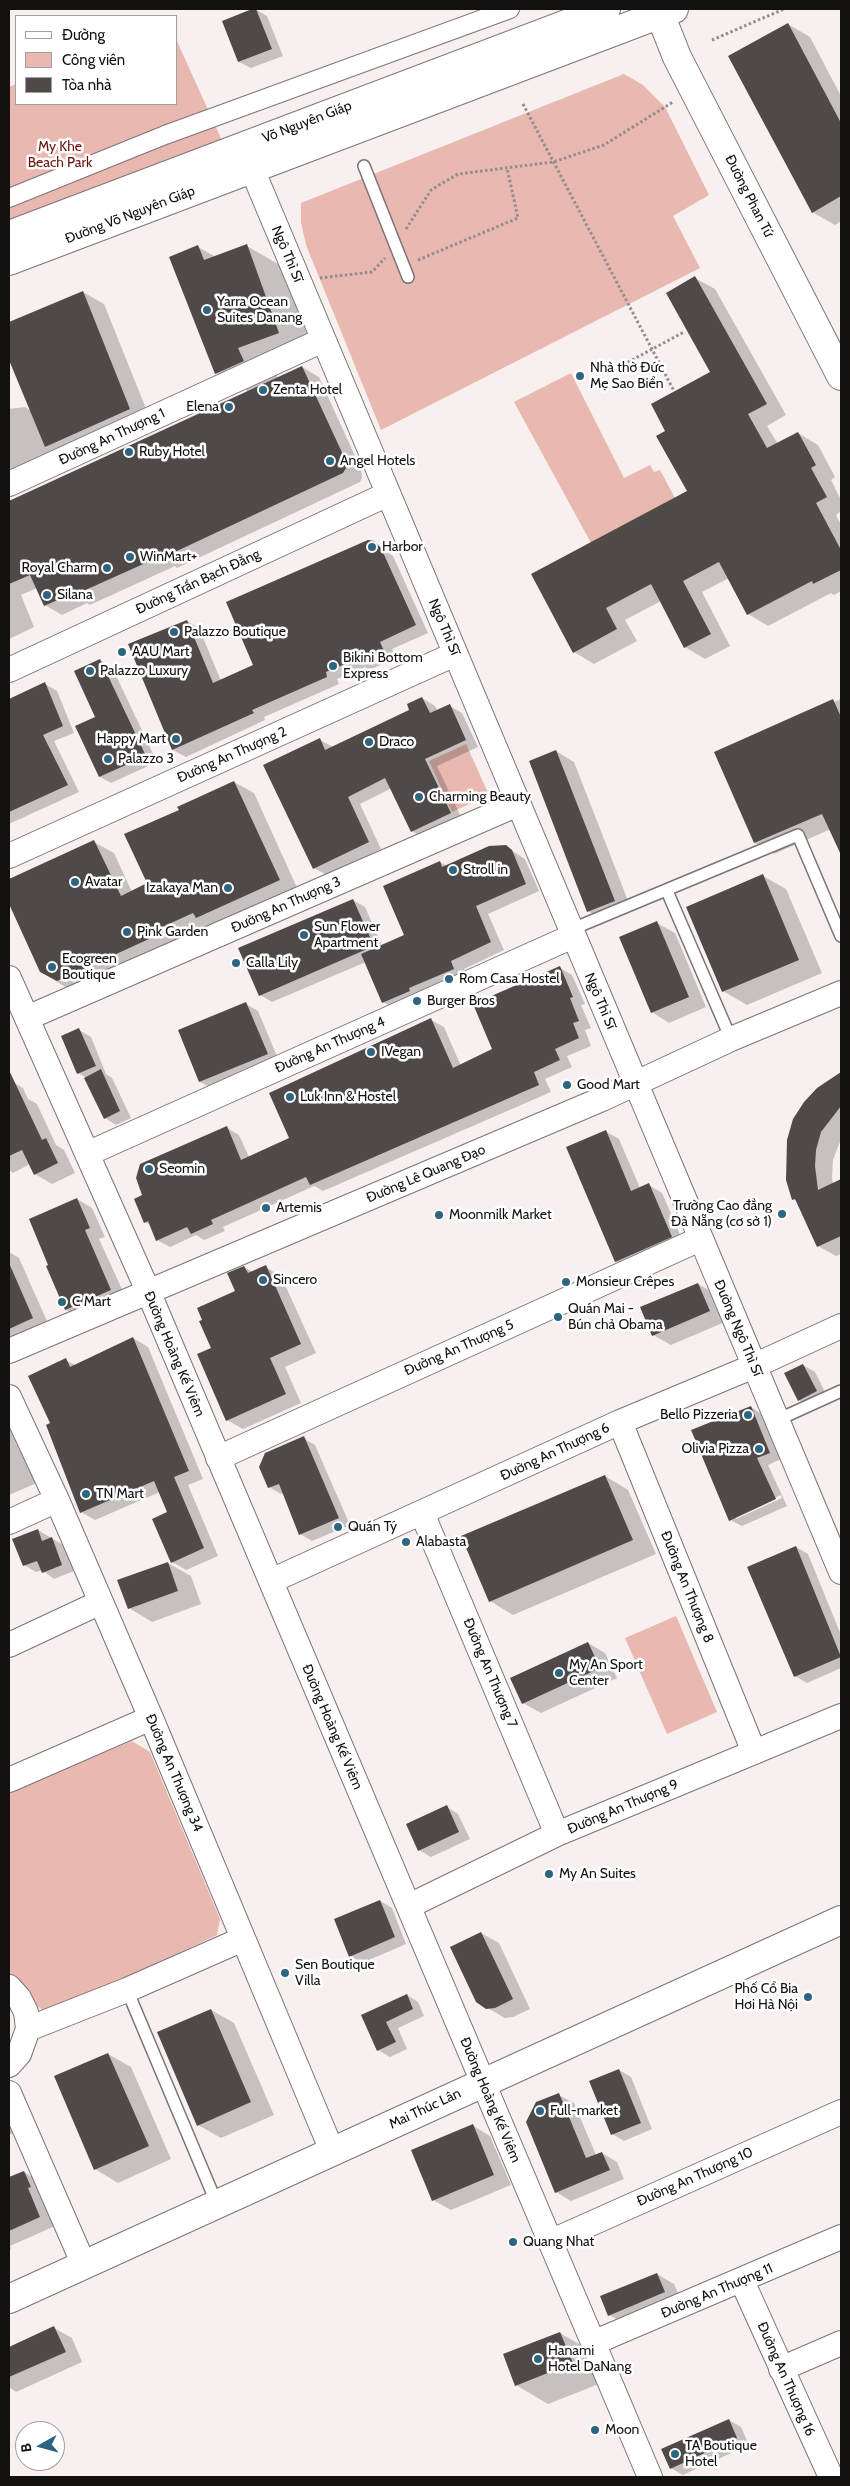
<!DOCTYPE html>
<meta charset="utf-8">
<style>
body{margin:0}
#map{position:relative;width:850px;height:2486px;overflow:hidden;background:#f8f0ef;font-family:Cabin,sans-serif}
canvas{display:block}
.frame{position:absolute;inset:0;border:10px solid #131010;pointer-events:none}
.legend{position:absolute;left:15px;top:15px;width:162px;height:90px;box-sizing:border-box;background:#fff;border:1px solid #a19f9f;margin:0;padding:6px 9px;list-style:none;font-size:15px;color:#131010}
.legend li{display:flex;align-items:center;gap:10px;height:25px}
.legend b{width:25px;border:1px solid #a19f9f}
.north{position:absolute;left:15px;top:2421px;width:50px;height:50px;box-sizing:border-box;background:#fff;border:1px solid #a19f9f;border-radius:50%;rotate:263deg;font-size:14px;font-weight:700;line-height:20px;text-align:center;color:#131010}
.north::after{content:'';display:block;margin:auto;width:18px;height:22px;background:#2d6580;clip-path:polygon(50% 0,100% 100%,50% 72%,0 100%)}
</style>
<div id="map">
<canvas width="850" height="2486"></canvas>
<div class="frame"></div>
<ul class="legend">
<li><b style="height:6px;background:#fff"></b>Đường</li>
<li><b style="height:14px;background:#e8b8b1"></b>Công viên</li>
<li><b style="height:14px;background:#4f4948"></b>Tòa nhà</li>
</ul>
<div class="north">B</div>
</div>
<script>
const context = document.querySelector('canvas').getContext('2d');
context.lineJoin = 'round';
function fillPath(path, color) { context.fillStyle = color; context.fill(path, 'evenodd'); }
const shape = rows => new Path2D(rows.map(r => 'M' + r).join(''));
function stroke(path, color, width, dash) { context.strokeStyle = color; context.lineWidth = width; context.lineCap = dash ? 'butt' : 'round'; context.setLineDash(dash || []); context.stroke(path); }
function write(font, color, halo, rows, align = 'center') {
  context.font = font + ' Cabin,sans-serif'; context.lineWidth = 5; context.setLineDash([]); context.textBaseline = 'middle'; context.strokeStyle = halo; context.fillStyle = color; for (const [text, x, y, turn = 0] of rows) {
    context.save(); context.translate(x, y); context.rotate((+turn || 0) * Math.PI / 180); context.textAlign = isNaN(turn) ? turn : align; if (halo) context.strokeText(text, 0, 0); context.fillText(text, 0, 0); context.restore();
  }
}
fillPath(shape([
 [176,39,224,145,9,228,9,87,16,84,16,104,176,104],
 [624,74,643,85,665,107,709,195,673,216,700,268,381,430,306,245,301,222,301,203],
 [571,373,624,478,650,465,654,472,660,470,675,498,591,543,514,402],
 [466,744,489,795,452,812,429,761],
 [676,1616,717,1712,667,1734,625,1638],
 [132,1741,150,1752,220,1919,217,1935,49,2015,31,2001,16,1979,9,1975,9,1792]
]), '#e8b8b1');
fillPath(shape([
 [255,9,267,16,283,56,251,68,239,62,224,22],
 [788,24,810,37,841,96,841,221,835,225,812,212],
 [247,246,283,267,314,354,274,368,278,379,302,367,319,377,361,469,362,478,360,482,177,568,175,566,90,605,87,603,62,615,45,605,37,588,21,595,34,627,9,639,9,501,249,392,216,373,198,247,216,257],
 [695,278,715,289,786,415,767,426,778,444,798,433,818,445,835,477,831,480,841,500,841,511,836,515,841,525,841,591,834,595,831,593,768,626,748,614,729,578,702,592,730,646,705,659,685,647,661,601,625,620,637,641,594,664,574,652,689,492,667,431,712,372],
 [83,292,104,304,151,421,9,496,9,409,25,407,31,411,9,357,9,323],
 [374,542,393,556,428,633,392,649,396,658,369,670,365,667,337,679,339,684,264,717,265,720,186,757,173,750,130,645,187,621,199,628,221,681,254,665],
 [100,660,112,667,157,762,111,783,100,777,96,718],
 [45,684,57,691,74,733,54,741,79,792,9,824,9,701],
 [422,698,435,706,438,711,450,706,462,713,478,747,437,766,463,821,424,839,412,831,392,788,360,804,381,849,327,875,314,868,320,740,333,747,411,710],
 [841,699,841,852,831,829,774,854,755,843,715,752],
 [556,751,574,762,632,911,606,921,588,911],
 [234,782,254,793,299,892,216,929,209,925,165,945,168,950,67,988,41,972,9,900,9,880,94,842,114,853,132,892,148,884,181,811],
 [505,846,525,859,539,891,488,914,504,950,464,969,467,976,397,1010,383,1002,366,962,272,1002,260,995,353,900,365,907,382,946,406,935,440,862,447,866],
 [763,876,786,889,822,973,747,1005,723,991],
 [657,923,675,933,706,1007,669,1023,652,1012],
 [560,968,572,975,585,1004,581,1005,591,1028,585,1030,591,1046,567,1056,572,1067,545,1079,551,1092,323,1191,314,1186,223,1227,225,1231,204,1240,196,1235,170,1247,157,1240,151,1225,145,1222,144,1196,137,1178,141,1164,227,1128,239,1135,249,1157,291,1139,431,1020,444,1027,461,1066,494,1050],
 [246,1004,258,1011,279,1061,212,1088,200,1082,179,1031],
 [79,1030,91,1037,106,1074,112,1078,131,1118,116,1125,105,1118,85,1077,78,1073,63,1037],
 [841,1077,841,1139,833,1160,832,1177,833,1185,841,1181,841,1254,836,1256,818,1246,798,1202,793,1199,818,1089],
 [9,1080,23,1088,28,1099,37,1104,56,1145,64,1150,75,1173,52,1184,35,1174,30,1164,13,1173,9,1170],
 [605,1131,619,1139,640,1188,649,1185,662,1193,684,1244,630,1269,616,1262,568,1147],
 [77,1199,92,1208,105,1237,99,1239,126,1298,81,1318,66,1310,47,1267,50,1265],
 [9,1252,19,1258,50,1328,9,1340],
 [244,1267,253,1272,265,1267,281,1276,316,1353,285,1367,301,1403,243,1429,227,1420,212,1348],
 [698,1284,716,1294,727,1321,671,1345,653,1335],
 [133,1338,148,1347,203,1479,188,1485,218,1556,186,1570,172,1562,169,1513,160,1492,95,1520,81,1512,52,1424,65,1360,75,1365],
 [803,1365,815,1372,828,1398,810,1407,799,1400],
 [751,1407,762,1414,781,1459,768,1465,787,1506,742,1526,730,1520],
 [781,1495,782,1498,736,1519,736,1516],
 [9,1427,19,1450,24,1453,37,1483,9,1495],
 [303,1438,315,1445,350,1525,312,1541,300,1534,284,1493,281,1494,269,1487],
 [605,1476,628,1490,656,1554,513,1615,490,1601],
 [38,1530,63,1545,74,1571,54,1579,42,1570,36,1572,24,1565],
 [796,1547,808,1554,841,1635,841,1668,807,1683,795,1676],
 [168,1563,191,1576,201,1604,152,1622,129,1608],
 [588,1643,605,1653,617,1678,541,1713,523,1703],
 [447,1807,458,1814,470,1839,431,1857,419,1850],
 [380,1901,392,1908,406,1944,362,1963,350,1956],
 [481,1933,499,1943,530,2009,513,2017,505,2018,477,2002],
 [407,1995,418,2002,424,2016,398,2028,407,2049,390,2057,378,2050,363,2015],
 [211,2010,234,2023,274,2115,221,2138,198,2125],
 [108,2054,131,2067,171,2159,118,2183,95,2169],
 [619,2070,631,2077,652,2129,624,2141,612,2134],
 [558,2095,574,2103,596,2155,602,2153,617,2162,624,2179,571,2201,556,2192],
 [9,2117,16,2132,9,2135],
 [472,2125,490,2136,511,2185,451,2210,433,2200],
 [24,2172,39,2181,55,2226,10,2246,11,2249,9,2250,9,2178],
 [657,2274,674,2284,682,2302,627,2325,609,2315],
 [54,2328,72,2338,82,2362,16,2392,9,2387,9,2348],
 [560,2333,593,2352,604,2382,548,2404,516,2385],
 [729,2420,741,2427,749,2445,683,2475,671,2468]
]), '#0003');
fillPath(shape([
 [252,9,256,9,272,49,238,62,222,21],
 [788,23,841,123,841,196,812,213,728,56],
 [247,244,279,333,238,348,244,361,215,374,169,257,198,245,204,260],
 [695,276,767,404,748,414,767,448,798,432,816,465,811,468,827,497,816,503,841,550,841,570,813,584,812,581,747,615,719,562,683,581,711,634,684,648,651,584,606,608,617,629,573,653,531,574,687,491,656,436,665,431,651,404,710,372,666,293],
 [83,291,130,409,45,447,9,360,9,322],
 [302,366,345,459,346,468,343,473,160,559,159,557,72,596,71,594,44,606,30,575,9,584,9,501],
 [368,540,374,541,381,548,416,625,380,642,384,651,356,663,354,660,326,672,327,677,252,710,254,713,172,750,128,644,187,620,213,683,253,665,226,602],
 [100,659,146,756,99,777,75,726,95,717,74,671],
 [45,682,63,726,43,735,68,785,9,812,9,699],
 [422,697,430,713,450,704,466,740,425,759,451,813,411,832,385,778,348,797,369,842,313,869,263,765,320,738,325,750,409,710,407,704],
 [833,699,841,717,841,855,822,814,754,843,714,752],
 [556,750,615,901,587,912,529,761],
 [234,781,280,880,196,918,193,913,147,934,149,939,57,981,40,972,9,904,9,879,94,840,121,896,147,883,124,834,179,810,177,807],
 [506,845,512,850,526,884,476,906,491,942,451,961,454,969,409,988,410,991,382,1003,361,954,404,935,383,886,440,861,442,867,489,846],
 [763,874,799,960,722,992,686,907],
 [353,899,374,946,259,996,238,948],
 [657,921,689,997,651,1013,619,937],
 [560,966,573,997,570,998,579,1021,573,1023,579,1038,555,1049,560,1060,534,1072,539,1085,310,1185,306,1177,211,1220,213,1224,191,1234,187,1227,156,1241,148,1221,144,1223,134,1199,142,1195,136,1178,140,1164,227,1126,241,1160,289,1138,269,1093,431,1018,453,1068,492,1049,473,1004],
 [246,1002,268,1054,199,1082,178,1030],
 [79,1028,96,1066,77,1074,61,1036],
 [101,1069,120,1111,104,1119,84,1078],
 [9,1070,42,1140,46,1138,58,1163,34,1175,22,1150,9,1156],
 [841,1072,841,1106,821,1132,816,1150,815,1166,818,1190,841,1179,841,1236,817,1247,795,1199,792,1200,786,1180,787,1140,793,1119,804,1102,817,1088],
 [606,1130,631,1191,649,1183,672,1237,615,1262,566,1147],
 [77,1198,90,1228,85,1230,111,1290,65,1310,46,1266,48,1265,29,1219],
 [9,1263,33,1318,9,1329],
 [266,1265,301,1344,270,1358,286,1394,226,1421,197,1354,211,1348,199,1321,202,1320,197,1308,235,1291,227,1273,244,1266,248,1273],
 [698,1283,710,1311,652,1336,640,1307],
 [133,1337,189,1471,174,1477,204,1548,171,1563,152,1519,167,1512,154,1481,80,1513,46,1425,50,1423,28,1376,66,1358,70,1367],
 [803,1364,817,1391,798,1401,784,1373],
 [751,1406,770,1453,757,1458,776,1499,729,1521,691,1430],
 [304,1436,339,1518,299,1535,279,1484,268,1488,259,1467,265,1453],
 [605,1475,633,1540,489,1602,461,1536],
 [38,1529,42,1541,52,1537,62,1565,42,1573,37,1561,23,1566,12,1539],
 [796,1546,841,1657,794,1677,747,1567],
 [168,1562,178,1591,128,1609,117,1580],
 [588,1642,600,1668,522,1704,510,1678],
 [447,1805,459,1832,418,1851,406,1824],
 [380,1900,395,1937,349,1957,334,1919],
 [481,1932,513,1999,495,2008,486,2009,476,2002,450,1947],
 [407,1994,413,2009,386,2022,396,2042,377,2051,361,2015],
 [211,2009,251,2102,197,2126,157,2032],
 [108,2053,149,2146,94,2170,54,2076],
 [619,2069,641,2123,611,2135,589,2081],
 [559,2093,586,2158,602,2152,610,2170,555,2193,526,2122,536,2102],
 [473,2124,494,2175,432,2201,411,2150],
 [24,2171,31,2187,28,2188,40,2217,9,2231,9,2177],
 [657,2273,665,2292,608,2316,600,2296],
 [54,2326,66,2352,9,2377,9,2347],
 [560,2332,573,2363,515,2386,503,2354],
 [729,2419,737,2438,670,2469,661,2449]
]), '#4f4948');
const service = shape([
 [364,166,408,277],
 [667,891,731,1039],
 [570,930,798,835,841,936],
 [777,1420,841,1391],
 [127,1990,217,2204]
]);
const pedestrian = shape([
 [9,198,165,135,510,9]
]);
const minor = shape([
 [252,169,841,1572],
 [9,484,323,340],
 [9,670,388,494],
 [9,856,455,654],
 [9,978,148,1291,650,2477],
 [27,1018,518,804],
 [87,1154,573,936],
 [9,1351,602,1099,731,1039,841,993],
 [9,1397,57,1500,151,1718,332,2151],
 [620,1422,754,1752],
 [218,1458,700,1239],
 [422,1513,557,1834],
 [9,1522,57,1500],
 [271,1581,620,1422,754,1366,841,1326],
 [9,1645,101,1602],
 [9,1780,151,1718],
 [409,1906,557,1834,841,1716],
 [9,1987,19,1998,26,2012,28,2029,19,2054,9,2065],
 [28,2029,127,1990,243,1939],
 [9,2093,84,2265],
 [550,2242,841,2112],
 [742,2281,831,2477],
 [593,2343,841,2237],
 [781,2369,841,2343]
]);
const tertiary = shape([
 [660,14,677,57,841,376],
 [9,2299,841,1920]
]);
const secondary = shape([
 [9,235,606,9],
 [9,261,674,9]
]);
stroke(service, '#7b7473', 14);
stroke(pedestrian, '#7b7473', 20);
stroke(minor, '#7b7473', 26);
stroke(tertiary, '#7b7473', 30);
stroke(secondary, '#7b7473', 30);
stroke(shape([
 [712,40,784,9],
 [523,104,674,391],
 [406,229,431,190,458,174,553,162,604,145,673,102],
 [418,260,518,218,507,168],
 [320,278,372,272,385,258],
 [619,367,684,332]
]), '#938d8c', 3, [2.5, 2.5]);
stroke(service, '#fff', 11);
stroke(pedestrian, '#fff', 18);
stroke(minor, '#fff', 24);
stroke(tertiary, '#fff', 28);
stroke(secondary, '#fff', 28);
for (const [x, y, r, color] of [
 [207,310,5,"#2d6580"],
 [580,376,5,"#2d6580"],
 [263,390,5,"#2d6580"],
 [229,407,5,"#2d6580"],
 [129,452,5,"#2d6580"],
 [330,461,5,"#2d6580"],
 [372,547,5,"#2d6580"],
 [130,557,5,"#2d6580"],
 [107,568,5,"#2d6580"],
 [47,595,5,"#2d6580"],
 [174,632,5,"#2d6580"],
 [122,652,5,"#2d6580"],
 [333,666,5,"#2d6580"],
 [90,671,5,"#2d6580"],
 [176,739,5,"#2d6580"],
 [369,742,5,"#2d6580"],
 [108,759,5,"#2d6580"],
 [419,797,5,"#2d6580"],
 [453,870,5,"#2d6580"],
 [75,882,5,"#2d6580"],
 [228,888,5,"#2d6580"],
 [127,932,5,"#2d6580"],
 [304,935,5,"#2d6580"],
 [236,963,5,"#2d6580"],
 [52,967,5,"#2d6580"],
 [449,979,5,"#2d6580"],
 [417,1001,5,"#2d6580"],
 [371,1052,5,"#2d6580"],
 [567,1085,5,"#2d6580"],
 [290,1097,5,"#2d6580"],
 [149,1169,5,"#2d6580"],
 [266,1208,5,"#2d6580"],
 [782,1214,5,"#2d6580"],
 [439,1215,5,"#2d6580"],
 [263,1280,5,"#2d6580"],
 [566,1282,5,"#2d6580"],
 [62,1302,5,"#2d6580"],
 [558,1317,5,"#2d6580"],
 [748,1415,5,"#2d6580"],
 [759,1449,5,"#2d6580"],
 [86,1494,5,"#2d6580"],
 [338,1527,5,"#2d6580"],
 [406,1542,5,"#2d6580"],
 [559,1673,5,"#2d6580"],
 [549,1874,5,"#2d6580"],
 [285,1973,5,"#2d6580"],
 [808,1997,5,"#2d6580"],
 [540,2111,5,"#2d6580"],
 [513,2242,5,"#2d6580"],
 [538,2359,5,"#2d6580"],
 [595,2430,5,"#2d6580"],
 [675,2454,5,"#2d6580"]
]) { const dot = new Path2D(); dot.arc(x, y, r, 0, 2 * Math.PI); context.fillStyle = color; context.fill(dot); stroke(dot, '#fff', 2); }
write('14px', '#131010', '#fff', [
 ["Võ Nguyên Giáp",307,122,-21],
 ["Đường Phan Tứ",749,196,63],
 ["Đường Võ Nguyên Giáp",130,215,-21],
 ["Ngô Thì Sĩ",287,254,67],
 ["Đường An Thượng 1",112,437,-25],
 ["Đường Trần Bạch Đằng",198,582,-25],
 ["Ngô Thì Sĩ",444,627,67],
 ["Đường An Thượng 2",232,755,-24],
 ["Đường An Thượng 3",286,905,-24],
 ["Ngô Thì Sĩ",600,1001,67],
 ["Đường An Thượng 4",330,1045,-24],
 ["Đường Lê Quang Đạo",426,1174,-23],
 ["Đường Ngô Thì Sĩ",738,1328,67],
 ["Đường An Thượng 5",459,1348,-24],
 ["Đường Hoàng Kế Viêm",174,1354,67],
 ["Đường An Thượng 6",555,1452,-25],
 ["Đường An Thượng 8",687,1587,68],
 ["Đường An Thượng 7",490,1673,67],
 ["Đường Hoàng Kế Viêm",332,1727,67],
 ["Đường An Thượng 34",174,1773,67],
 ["Đường An Thượng 9",623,1807,-23],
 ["Đường Hoàng Kế Viêm",490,2100,67],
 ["Mai Thúc Lân",425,2109,-25],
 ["Đường An Thượng 10",695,2177,-24],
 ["Đường An Thượng 11",717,2291,-23],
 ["Đường An Thượng 16",786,2379,66]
]);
write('14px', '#6a110e', '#fff', [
 ["My Khe",60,147],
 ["Beach Park",60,163]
]);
write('14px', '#131010', '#fff', [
 ["Yarra Ocean",217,302],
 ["Suites Danang",217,318],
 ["Nhà thờ Đức",590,368],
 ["Mẹ Sao Biển",590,384],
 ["Zenta Hotel",273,390],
 ["Elena",219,407,"right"],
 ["Ruby Hotel",139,452],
 ["Angel Hotels",340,461],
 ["Harbor",382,547],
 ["WinMart+",140,557],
 ["Royal Charm",97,568,"right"],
 ["Silana",57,595],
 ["Palazzo Boutique",184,632],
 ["AAU Mart",132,652],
 ["Bikini Bottom",343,658],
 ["Express",343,674],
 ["Palazzo Luxury",100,671],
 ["Happy Mart",166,739,"right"],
 ["Draco",379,742],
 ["Palazzo 3",118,759],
 ["Charming Beauty",429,797],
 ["Stroll in",463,870],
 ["Avatar",85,882],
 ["Izakaya Man",218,888,"right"],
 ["Sun Flower",314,927],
 ["Apartment",314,943],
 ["Pink Garden",137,932],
 ["Ecogreen",62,959],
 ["Boutique",62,975],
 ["Calla Lily",246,963],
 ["Rom Casa Hostel",459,979],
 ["Burger Bros",427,1001],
 ["IVegan",381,1052],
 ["Good Mart",577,1085],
 ["Luk Inn & Hostel",300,1097],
 ["Seomin",159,1169],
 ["Trường Cao đẳng",772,1206,"right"],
 ["Đà Nẵng (cơ sở 1)",772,1222,"right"],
 ["Artemis",276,1208],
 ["Moonmilk Market",449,1215],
 ["Sincero",273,1280],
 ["Monsieur Crêpes",576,1282],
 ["C Mart",72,1302],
 ["Quán Mai -",568,1309],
 ["Bún chả Obama",568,1325],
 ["Bello Pizzeria",738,1415,"right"],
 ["Olivia Pizza",749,1449,"right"],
 ["TN Mart",96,1494],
 ["Quán Tý",348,1527],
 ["Alabasta",416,1542],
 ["My An Sport",569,1665],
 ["Center",569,1681],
 ["My An Suites",559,1874],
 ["Sen Boutique",295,1965],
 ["Villa",295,1981],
 ["Phố Cổ Bia",798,1989,"right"],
 ["Hơi Hà Nội",798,2005,"right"],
 ["Full-market",550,2111],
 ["Quang Nhat",523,2242],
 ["Hanami",548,2351],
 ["Hotel DaNang",548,2367],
 ["Moon",605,2430],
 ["TA Boutique",685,2446],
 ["Hotel",685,2462]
], 'left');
</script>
